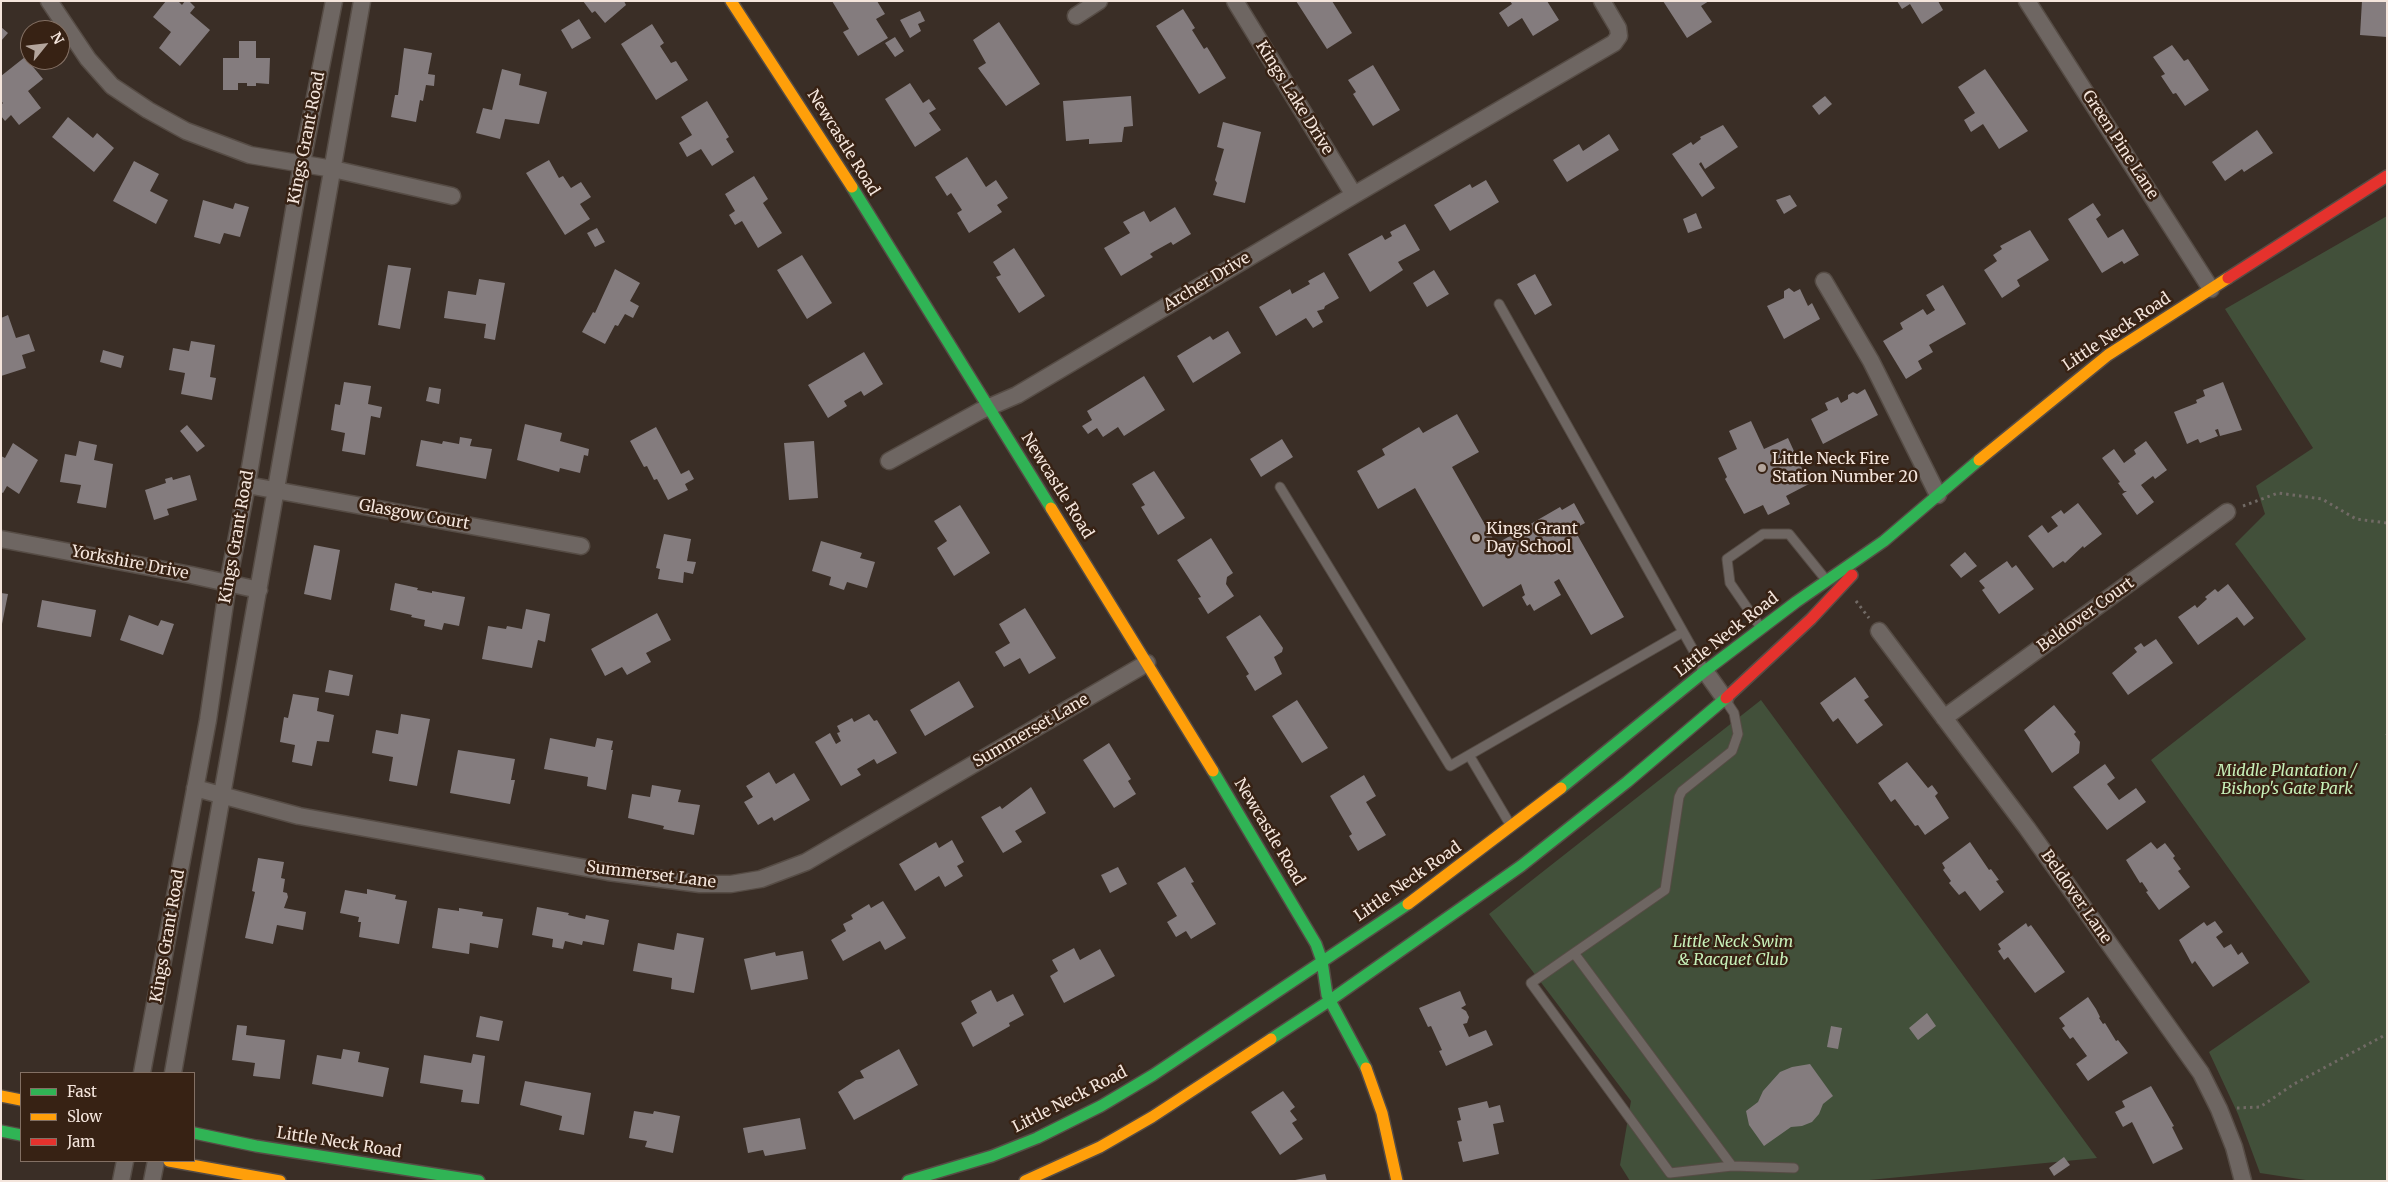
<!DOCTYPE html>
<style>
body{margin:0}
#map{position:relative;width:2388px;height:1182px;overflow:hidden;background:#3a2e26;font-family:Merriweather,serif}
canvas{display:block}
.frame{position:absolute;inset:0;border:2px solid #f4e5dc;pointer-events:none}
.legend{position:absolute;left:20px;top:1072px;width:175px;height:90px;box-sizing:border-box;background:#372214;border:1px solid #837064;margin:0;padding:6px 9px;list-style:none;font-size:15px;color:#f4e5dc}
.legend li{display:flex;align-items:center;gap:10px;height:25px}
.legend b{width:25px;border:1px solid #837064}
.north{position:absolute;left:20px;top:20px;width:50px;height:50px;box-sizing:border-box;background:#372214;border:1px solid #837064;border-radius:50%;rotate:61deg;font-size:14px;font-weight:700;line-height:20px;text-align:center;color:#f4e5dc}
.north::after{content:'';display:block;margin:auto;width:18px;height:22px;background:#b3a59c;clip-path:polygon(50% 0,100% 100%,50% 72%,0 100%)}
</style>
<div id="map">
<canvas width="2388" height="1182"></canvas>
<div class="frame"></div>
<ul class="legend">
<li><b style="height:6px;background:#30b455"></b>Fast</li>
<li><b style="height:6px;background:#ff9f0a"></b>Slow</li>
<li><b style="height:6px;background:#e5322d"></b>Jam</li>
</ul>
<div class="north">N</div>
</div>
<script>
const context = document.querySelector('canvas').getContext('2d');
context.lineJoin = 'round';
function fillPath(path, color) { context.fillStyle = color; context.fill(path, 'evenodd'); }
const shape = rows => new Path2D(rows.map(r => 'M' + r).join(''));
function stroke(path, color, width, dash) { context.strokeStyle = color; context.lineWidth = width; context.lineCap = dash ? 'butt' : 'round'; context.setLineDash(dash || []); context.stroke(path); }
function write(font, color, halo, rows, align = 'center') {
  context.font = font + ' Merriweather,serif'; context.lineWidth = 5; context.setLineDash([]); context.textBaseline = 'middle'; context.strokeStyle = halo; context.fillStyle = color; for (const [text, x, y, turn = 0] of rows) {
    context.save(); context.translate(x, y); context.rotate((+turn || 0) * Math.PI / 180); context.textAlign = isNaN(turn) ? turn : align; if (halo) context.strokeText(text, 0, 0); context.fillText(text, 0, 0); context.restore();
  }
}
fillPath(shape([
 [2387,216,2387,1181,2312,1181,2260,1173,2238,1114,2209,1052,2310,982,2151,760,2306,639,2235,544,2265,514,2256,486,2313,448,2225,309],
 [1761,700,2097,1158,1859,1181,1630,1181,1620,1165,1631,1101,1489,914]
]), '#42503a');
fillPath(shape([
 [166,1,178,1,182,5,185,1,189,1,195,7,190,13,210,30,180,66,159,48,171,32,153,17],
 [583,1,624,1,626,5,605,23,595,11,592,13],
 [832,1,877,1,885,14,876,19,888,38,858,56,843,32,849,29],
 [1296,1,1332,1,1352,33,1327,49],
 [1510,1,1547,1,1559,20,1533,36,1522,18,1508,27,1499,13,1512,4],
 [1663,1,1709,1,1701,6,1712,22,1687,38],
 [1897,1,1938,1,1943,10,1922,24,1910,4,1902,9],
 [2362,1,2387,1,2387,37,2360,35],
 [1183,9,1195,28,1192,30,1204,49,1207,47,1226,78,1199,94,1156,26],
 [920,11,925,21,918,24,921,31,910,38,900,20],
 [579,19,591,38,572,49,561,30],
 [999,22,1040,84,1006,106,978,68,986,63,973,40],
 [652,24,664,43,660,46,671,63,676,61,688,80,656,100,621,44],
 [1,27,8,33,1,41],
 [895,37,904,51,895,57,885,43],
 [239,41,256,41,256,58,270,58,269,84,256,83,256,86,247,86,247,83,238,83,238,90,223,90,223,58,239,58],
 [2172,45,2184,61,2188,59,2209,90,2185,106,2176,93,2173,94,2161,76,2165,74,2153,57],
 [404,48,432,53,428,74,435,75,434,86,426,85,423,101,420,100,416,122,391,117,395,95,398,95],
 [25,57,43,79,28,91,41,108,19,125,11,115,5,121,1,116,1,105,3,103,1,101,1,76],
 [1373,65,1400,110,1373,126,1353,94,1356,92,1348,80],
 [502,69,521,74,519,85,547,92,539,124,505,119,500,139,476,133,483,108,492,110],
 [1985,69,2028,131,1999,149,1983,124,1971,132,1964,120,1975,113,1958,87],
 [910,83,923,103,929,99,936,109,929,113,941,130,915,147,885,99],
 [1131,96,1133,126,1124,127,1122,142,1089,144,1089,139,1066,141,1063,101],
 [1825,96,1832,104,1819,115,1812,106],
 [707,101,729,137,726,139,734,152,712,166,701,149,687,157,679,143,692,135,681,117],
 [68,117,93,138,97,133,114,148,94,172,52,137],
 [1223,122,1261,132,1245,203,1213,195,1217,183,1215,180,1224,149,1217,147],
 [1723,125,1738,147,1705,169,1701,162,1699,164,1715,188,1702,197,1672,154,1691,142,1693,145,1701,139,1700,137],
 [2257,130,2273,153,2244,172,2242,169,2225,181,2212,162],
 [1609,134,1619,150,1567,182,1553,160,1579,144,1583,151],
 [967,157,986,187,996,180,1008,198,997,205,1002,212,969,233,957,213,962,210,951,193,947,196,935,177],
 [549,160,559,178,563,176,571,188,581,182,591,197,580,204,590,219,565,235,526,173],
 [134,161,159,174,150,191,168,200,156,224,113,201],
 [754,176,768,199,763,203,782,233,758,248,742,221,735,225,729,215,735,211,725,194],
 [1486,180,1499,202,1450,231,1434,205,1470,184,1472,188],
 [1790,195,1797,206,1784,214,1776,200],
 [203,200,233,209,235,203,249,207,240,237,224,233,220,244,194,237],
 [2093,203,2101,215,2096,219,2108,238,2123,229,2139,255,2124,264,2122,261,2102,273,2068,219],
 [1175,207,1191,234,1173,245,1171,242,1153,252,1150,254,1153,257,1121,276,1104,248,1130,233,1123,222,1144,211,1150,222],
 [1696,213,1702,228,1688,233,1683,219],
 [1405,224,1420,250,1398,262,1403,270,1370,292,1348,254,1382,235,1385,240,1392,236,1390,232],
 [597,228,605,242,595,247,587,233],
 [2030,230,2049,260,2017,280,2020,286,2002,298,1984,270,1997,261,1993,255,2002,249,2000,246],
 [1014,248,1045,296,1019,313,996,277,1001,275,993,262],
 [802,255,832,303,807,319,777,270],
 [388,265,411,268,400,329,378,325],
 [615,269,640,283,630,301,639,306,633,318,625,314,618,326,615,325,605,344,582,332,593,312,595,313],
 [1434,270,1449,294,1427,307,1413,283],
 [1324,272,1339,298,1325,306,1324,309,1317,311,1323,322,1313,328,1306,318,1276,336,1259,307,1290,289,1292,294,1310,284,1308,281],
 [1535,274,1552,305,1535,315,1517,284],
 [479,279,505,283,495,340,484,338,486,324,444,318,448,291,476,295],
 [1943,285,1966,324,1929,345,1933,352,1918,361,1922,369,1906,379,1883,341,1903,329,1900,323,1923,309,1927,315,1935,310,1926,295],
 [1789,288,1794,292,1800,289,1808,306,1812,303,1820,319,1784,339,1767,306,1784,298,1784,291],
 [8,315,16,338,29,334,35,351,22,355,26,368,1,376,1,318],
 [1228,331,1241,353,1193,383,1177,356,1210,336,1213,340],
 [191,341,215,345,210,377,216,378,212,400,181,394,185,373,169,370,173,348,189,351],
 [103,350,124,356,121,368,100,362],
 [864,352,883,384,864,396,861,391,844,401,847,406,828,418,808,385],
 [1144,376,1165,410,1124,436,1118,427,1103,437,1097,428,1088,434,1082,426,1092,420,1087,411],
 [344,382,371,386,368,404,382,407,380,418,371,416,365,455,342,451,345,433,331,430,335,404,340,405],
 [2223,382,2242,430,2220,436,2218,429,2215,430,2218,436,2200,443,2198,439,2187,444,2174,412,2197,403,2196,400,2205,396,2203,390],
 [429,387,441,389,439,404,426,401],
 [1865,389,1878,415,1823,444,1811,419,1828,410,1825,403,1838,397,1841,403,1848,399,1848,395,1853,392,1857,394],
 [1457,414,1479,452,1452,467,1496,544,1560,507,1562,510,1574,503,1585,523,1574,529,1624,617,1591,635,1559,579,1554,582,1561,595,1534,611,1530,604,1527,606,1522,597,1525,595,1521,584,1483,607,1415,488,1378,509,1357,471,1385,455,1382,449,1419,427,1423,433],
 [1751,421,1764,449,1788,438,1809,484,1786,496,1790,504,1768,515,1763,505,1744,514,1725,479,1727,477,1718,458,1737,449,1729,431],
 [525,424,562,433,560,441,589,449,588,456,584,455,580,473,560,468,559,472,517,460],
 [187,425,205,446,197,452,180,431],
 [656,427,681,474,689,470,694,479,685,484,688,490,668,500,657,479,654,480,647,466,644,467,630,441],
 [460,437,472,439,470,446,492,449,486,479,416,466,421,440,442,444,443,441,459,444],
 [1282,439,1293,457,1261,477,1250,459],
 [79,441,97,445,94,460,113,464,106,508,77,503,81,485,60,482,65,454,76,456],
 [814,441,818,498,789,500,784,443],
 [2146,441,2167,470,2155,479,2153,476,2141,485,2154,502,2137,515,2122,494,2127,491,2124,491,2118,483,2120,482,2102,458,2114,449,2124,463,2136,454,2134,450],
 [13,443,38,460,19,494,7,486,3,493,1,492,1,456,5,458],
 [1154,471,1185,518,1158,535,1141,507,1145,505,1132,484],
 [190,475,197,500,167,509,169,515,154,520,145,490,166,483,165,479,172,477,173,480],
 [2078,503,2102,534,2084,548,2083,546,2065,563,2063,561,2053,568,2028,536,2042,525,2048,533,2058,526,2051,517,2061,510,2064,514],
 [960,505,990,553,954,576,937,548,947,541,934,521],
 [664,534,691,539,687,561,696,562,693,574,684,572,683,583,658,579,660,569,656,568],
 [1211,538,1233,573,1227,577,1226,584,1234,596,1208,614,1198,598,1201,597,1177,560],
 [821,541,862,553,860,558,875,562,867,588,847,582,844,590,829,585,831,577,812,571],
 [314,545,340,550,331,600,304,594],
 [1965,552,1977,566,1961,578,1950,565],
 [2007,561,2012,568,2016,565,2034,589,1999,614,1982,590,1985,588,1979,581],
 [395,583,418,588,417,590,432,593,432,591,465,597,459,626,444,623,442,630,424,626,425,620,411,617,412,615,390,610],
 [2228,584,2254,618,2244,626,2237,617,2198,645,2178,617,2195,605,2197,608,2207,599,2205,597,2215,589,2218,592],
 [1,593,8,594,2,624,1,624],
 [42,600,96,610,91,637,37,627],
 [1025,608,1056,658,1029,674,1020,658,1004,667,995,652,1010,643,999,624],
 [526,609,550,614,545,642,538,640,532,668,482,659,488,626,506,629,507,626,522,629],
 [657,613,671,640,646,653,651,662,627,675,622,667,605,676,591,649],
 [129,615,158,626,161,620,174,624,163,655,120,640],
 [1260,615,1283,648,1282,652,1274,657,1282,674,1255,691,1246,676,1249,674,1226,637],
 [2156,639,2173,663,2128,695,2112,673,2137,652,2134,648,2141,643,2144,647],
 [329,670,353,675,349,696,325,692],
 [1855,677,1869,697,1864,700,1883,725,1857,744,1838,718,1833,722,1820,703],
 [959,681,974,707,925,736,910,710],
 [293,694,319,698,317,711,334,715,329,742,317,741,312,766,292,762,295,745,280,742,284,717,288,718],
 [1297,700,1328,748,1302,763,1272,716],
 [2054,705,2076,732,2074,734,2080,742,2079,753,2052,773,2024,730],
 [401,714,430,719,417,786,389,781,393,757,372,753,376,730,398,734],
 [869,714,874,721,877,720,897,753,877,764,874,759,857,769,861,775,841,786,815,742,830,733,836,744,841,741,837,733,840,732,837,726,852,718,854,722],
 [550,738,595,747,597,738,613,741,611,750,613,750,606,790,587,786,588,777,544,769],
 [1109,743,1131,779,1128,781,1136,794,1114,808,1083,760],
 [458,750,515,759,511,780,515,780,510,804,450,793],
 [1907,762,1928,788,1932,785,1938,793,1935,796,1949,818,1925,835,1918,825,1915,826,1895,799,1891,802,1878,783],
 [2105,764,2115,778,2107,784,2119,800,2136,788,2146,802,2107,830,2073,787],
 [769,772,776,784,794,773,810,800,774,821,772,817,758,825,744,802,753,797,746,786],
 [1364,775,1376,796,1366,802,1386,835,1358,851,1349,836,1352,834,1330,796],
 [652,785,681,790,678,802,700,805,694,835,663,829,664,826,628,818,632,794,650,797],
 [1031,787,1046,813,1015,831,1022,842,1003,853,981,817,1000,806,1002,809],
 [952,840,964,862,957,866,963,876,945,887,939,876,915,891,899,864,936,842,939,848],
 [1970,842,1989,870,1991,869,1999,880,1996,881,2004,892,1980,911,1965,891,1959,895,1949,883,1951,881,1943,870,1945,868,1942,863],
 [2151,842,2157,849,2165,843,2175,856,2173,858,2181,869,2178,871,2190,887,2159,910,2146,892,2148,891,2142,882,2140,883,2126,860],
 [258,858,284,862,281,878,285,879,283,892,287,893,288,897,284,908,306,912,303,930,277,925,273,944,245,938,255,892,252,891],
 [1118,867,1127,884,1110,893,1101,875],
 [1185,867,1194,882,1191,883,1216,924,1191,939,1186,931,1176,937,1167,922,1177,916,1157,883],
 [367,889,396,895,395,899,407,901,399,944,359,937,361,922,358,922,359,917,340,913,345,890,367,894],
 [883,901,906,938,885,950,880,941,843,961,831,940,846,931,843,924,853,919,851,915,869,904,871,908],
 [537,907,569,913,568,915,585,919,586,915,609,920,604,945,583,941,582,945,565,941,563,949,552,947,553,939,532,935],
 [438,908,459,911,459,908,483,912,482,916,503,919,498,948,470,943,469,954,432,948],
 [2215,921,2223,932,2216,937,2224,948,2231,944,2238,955,2242,952,2249,963,2213,987,2195,961,2192,964,2179,940,2204,922,2207,926],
 [2026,923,2028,927,2031,925,2065,972,2035,993,2008,957,2004,960,1998,951,2001,949,1998,944],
 [677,933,704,938,694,993,671,989,672,978,633,971,638,943,674,950],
 [1074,948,1080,960,1100,949,1115,976,1064,1003,1050,976,1058,971,1052,960],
 [803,951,808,979,751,990,744,959,775,952,776,956],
 [991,990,997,1002,1013,994,1024,1015,1009,1023,1010,1026,973,1047,961,1023,977,1013,971,1001],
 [1460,991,1466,1005,1461,1008,1466,1011,1469,1017,1467,1023,1463,1024,1469,1037,1486,1030,1493,1045,1446,1066,1439,1051,1442,1050,1431,1026,1428,1027,1419,1008],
 [2088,997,2096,1009,2100,1017,2099,1018,2103,1024,2105,1023,2116,1041,2118,1040,2128,1053,2088,1081,2076,1064,2087,1056,2073,1037,2070,1039,2062,1028,2065,1026,2059,1018],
 [1927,1013,1936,1026,1918,1040,1909,1028],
 [480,1016,503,1021,499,1041,476,1037],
 [237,1025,247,1026,246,1035,285,1040,280,1079,253,1076,255,1063,232,1060],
 [1831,1026,1842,1028,1838,1049,1827,1047],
 [343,1049,360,1052,358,1062,389,1068,383,1097,312,1084,317,1055,341,1059],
 [899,1049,918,1085,854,1120,838,1092,856,1080,864,1078,860,1071],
 [473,1054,485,1056,479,1104,461,1102,463,1090,420,1083,424,1055,471,1063],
 [1810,1064,1833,1096,1823,1104,1819,1114,1812,1122,1802,1126,1791,1127,1764,1146,1749,1125,1746,1111,1758,1102,1763,1091,1780,1072,1792,1067],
 [525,1081,591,1093,584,1135,559,1130,562,1116,520,1105],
 [2151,1086,2174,1126,2172,1127,2183,1149,2153,1164,2132,1122,2123,1127,2115,1112,2125,1107,2122,1101],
 [1283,1091,1295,1107,1290,1111,1297,1120,1292,1123,1303,1139,1280,1155,1251,1112],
 [1487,1101,1489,1108,1500,1105,1504,1122,1493,1124,1499,1154,1463,1162,1458,1142,1462,1141,1457,1121,1461,1120,1458,1108],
 [634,1111,653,1114,654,1111,680,1116,673,1153,645,1147,647,1141,629,1138],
 [800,1118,806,1149,765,1156,763,1150,748,1153,743,1128],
 [2064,1157,2070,1165,2054,1176,2049,1168],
 [1325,1174,1327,1181,1295,1181,1295,1180]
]), '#847c7e');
const lane = shape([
 [1499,304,1705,671],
 [1280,487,1450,766,1683,632],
 [1761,628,1730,583,1727,559,1763,534,1789,534,1827,581],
 [1726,701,1734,713,1738,734,1732,751,1682,791,1679,797,1665,890,1574,953,1732,1166,1794,1168],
 [1469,755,1511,826],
 [1574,953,1531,983,1670,1173,1732,1166]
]);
const street = shape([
 [49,1,88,59,112,86,148,110,186,131,250,155,333,169,452,196],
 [1235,1,1354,195],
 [2027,1,2211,289],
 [1076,16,1099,1],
 [1824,281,1871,361,1938,495],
 [889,461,980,411,1017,395,1354,195,1614,43,1619,36,1618,28,1602,1],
 [247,485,581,546],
 [1,539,191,575,259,590],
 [1879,631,2027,828,2201,1073,2219,1109,2234,1147,2243,1181],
 [1705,671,1725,699],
 [1944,718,2227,512],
 [195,788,299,816,608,872,700,884,731,884,761,879,806,862,1147,663],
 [142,1073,208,720,228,583,247,485,302,163,334,1],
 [173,1073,362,1],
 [121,1181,125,1161],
 [152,1181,156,1161]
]);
const fast = shape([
 [852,187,1051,508],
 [1213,771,1316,944,1322,961,1327,995,1366,1068],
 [1561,788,1705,671,1796,602,1884,541,1979,460],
 [1271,1039,1329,1001,1521,866,1627,782,1726,698],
 [1,1131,21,1135],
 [194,1133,256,1146,479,1181],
 [908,1181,992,1156,1037,1138,1101,1106,1153,1075,1408,904]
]);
const slow = shape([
 [731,1,852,187],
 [1979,460,2108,355,2228,278],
 [1051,508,1213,771],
 [1408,904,1561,788],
 [1366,1068,1382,1113,1397,1181],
 [1,1096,21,1100],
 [169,1161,280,1181],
 [1025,1181,1100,1147,1152,1117,1271,1039]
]);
const jam = shape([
 [2228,278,2387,176],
 [1726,698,1811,619,1852,575]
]);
stroke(lane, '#564c45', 11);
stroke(street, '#564c45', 19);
stroke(fast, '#564c45', 14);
stroke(slow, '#564c45', 14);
stroke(jam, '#564c45', 14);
stroke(shape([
 [2243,506,2278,493,2322,499,2356,519,2387,523],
 [1856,601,1869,618],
 [2387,734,2387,735],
 [2237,1108,2260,1107,2294,1084,2387,1034]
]), '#716a65', 3, [2.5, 4]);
stroke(lane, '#6e6662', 9);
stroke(street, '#6e6662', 16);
stroke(fast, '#30b455', 11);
stroke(slow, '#ff9f0a', 11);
stroke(jam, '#e5322d', 11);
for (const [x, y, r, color] of [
 [1762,468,5,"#b3a59c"],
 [1476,538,5,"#b3a59c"]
]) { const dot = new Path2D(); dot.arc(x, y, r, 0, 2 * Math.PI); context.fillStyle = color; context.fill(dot); stroke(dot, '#372214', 2); }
write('16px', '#f4e5dc', '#372214', [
 ["Kings Lake Drive",1294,98,58],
 ["Kings Grant Road",307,138,-79],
 ["Newcastle Road",843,143,58],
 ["Green Pine Lane",2120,145,57],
 ["Archer Drive",1207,282,-31],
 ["Little Neck Road",2117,332,-34],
 ["Newcastle Road",1057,486,58],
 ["Glasgow Court",414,515,10],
 ["Kings Grant Road",237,537,-80],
 ["Yorkshire Drive",130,563,11],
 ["Beldover Court",2086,615,-36],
 ["Little Neck Road",1727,635,-38],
 ["Summerset Lane",1031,731,-30],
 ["Newcastle Road",1269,832,59],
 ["Summerset Lane",651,875,7],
 ["Little Neck Road",1408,882,-35],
 ["Beldover Lane",2076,897,55],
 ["Kings Grant Road",168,936,-80],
 ["Little Neck Road",1070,1100,-27],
 ["Little Neck Road",339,1143,9]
]);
write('16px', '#f4e5dc', '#372214', [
 ["Little Neck Fire",1772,459],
 ["Station Number 20",1772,477],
 ["Kings Grant",1486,529],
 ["Day School",1486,547]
], 'left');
write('italic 16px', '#c6efb8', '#372214', [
 ["Middle Plantation /",2287,771],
 ["Bishop's Gate Park",2287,789],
 ["Little Neck Swim",1733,942],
 ["& Racquet Club",1733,960]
]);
</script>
